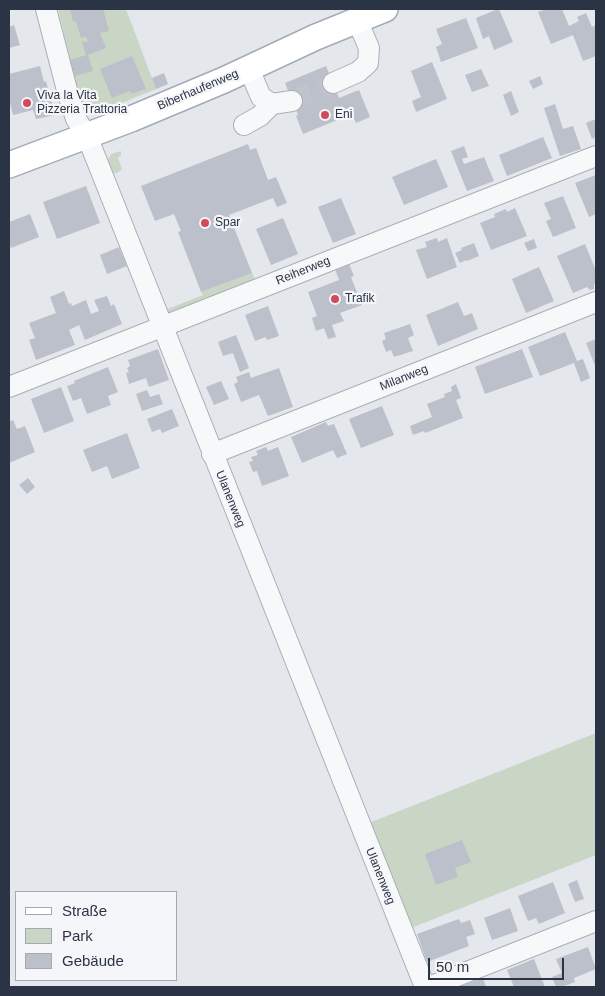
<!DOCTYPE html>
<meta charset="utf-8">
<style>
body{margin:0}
#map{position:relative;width:605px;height:996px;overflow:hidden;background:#e4e7ec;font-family:Arial,sans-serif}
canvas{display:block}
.frame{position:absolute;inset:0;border:10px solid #2b3445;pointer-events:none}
.legend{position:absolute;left:15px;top:891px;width:162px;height:90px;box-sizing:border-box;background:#f4f6f9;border:1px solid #a4a8b1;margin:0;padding:6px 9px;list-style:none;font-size:15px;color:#2b3445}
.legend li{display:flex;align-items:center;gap:10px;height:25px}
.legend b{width:25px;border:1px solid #a4a8b1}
.scale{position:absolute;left:428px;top:958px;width:136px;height:22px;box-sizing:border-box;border:2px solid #2b3445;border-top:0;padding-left:6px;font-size:15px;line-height:18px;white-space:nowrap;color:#2b3445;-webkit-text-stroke:4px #f4f6f9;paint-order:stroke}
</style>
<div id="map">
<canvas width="605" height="996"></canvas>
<div class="frame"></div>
<ul class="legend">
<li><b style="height:6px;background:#fff"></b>Straße</li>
<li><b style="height:14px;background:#c9d6c5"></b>Park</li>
<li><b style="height:14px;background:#bbc0ca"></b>Gebäude</li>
</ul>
<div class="scale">50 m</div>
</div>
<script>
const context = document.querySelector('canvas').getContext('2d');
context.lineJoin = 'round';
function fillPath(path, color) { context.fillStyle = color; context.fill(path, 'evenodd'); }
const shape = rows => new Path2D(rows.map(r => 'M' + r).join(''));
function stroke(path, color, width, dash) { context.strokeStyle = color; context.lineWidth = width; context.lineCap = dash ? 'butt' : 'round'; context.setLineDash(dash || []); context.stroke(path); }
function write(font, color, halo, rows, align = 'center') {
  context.font = font + ' Arial,sans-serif'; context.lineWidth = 4.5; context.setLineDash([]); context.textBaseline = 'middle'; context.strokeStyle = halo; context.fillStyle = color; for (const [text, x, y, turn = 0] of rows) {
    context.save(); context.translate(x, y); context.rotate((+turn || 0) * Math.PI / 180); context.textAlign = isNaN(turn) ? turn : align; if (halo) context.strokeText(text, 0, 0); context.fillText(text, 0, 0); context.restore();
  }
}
fillPath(shape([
 [58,9,126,9,156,89,95,114,82,108],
 [121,151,121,155,118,158,122,169,117,173,111,174,106,164,111,154],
 [252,273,257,283,172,315,167,313,165,310,203,295,201,292],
 [596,733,596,855,411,928,369,823]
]), '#c9d6c5');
fillPath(shape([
 [70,9,103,9,109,31,100,33,106,48,88,55,93,71,75,76,70,60,86,55,82,42,88,42,86,36,81,38,76,21,73,22],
 [498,9,499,9,513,42,494,50,489,36,483,39,476,18],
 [547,9,562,9,569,26,579,21,577,17,586,13,592,27,596,25,596,56,583,61,573,35,551,44,538,12],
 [466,18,478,48,441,62,436,47,442,44,436,29],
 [14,25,20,45,9,48,9,27],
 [132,56,146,89,132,94,130,91,112,98,100,69],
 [432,62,447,99,416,112,412,101,421,97,411,71],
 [40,66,44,82,46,81,55,115,36,119,33,110,13,115,9,99,9,74],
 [326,66,339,98,359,90,370,117,356,123,352,114,303,134,296,116,298,115,285,83],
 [481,69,489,86,472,92,465,75],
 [164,73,168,84,156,89,152,78],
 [540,76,543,84,533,89,529,81],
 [511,91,519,112,511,116,503,95],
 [555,104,563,129,573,126,581,149,560,156,544,108],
 [596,119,596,137,592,139,586,123],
 [543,137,552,158,507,176,499,155],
 [248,144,250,150,256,148,268,180,276,177,287,203,277,207,273,198,229,215,252,273,201,292,178,232,181,231,174,214,155,221,141,186],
 [464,146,468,157,462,159,464,164,484,157,494,181,467,191,451,151],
 [436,159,448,187,404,205,392,177],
 [596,175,596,214,589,217,575,183],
 [86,186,100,223,57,239,43,202],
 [563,196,576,228,553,237,546,221,551,219,544,203],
 [341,198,356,234,333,243,318,207],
 [515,208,527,236,491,250,480,223,495,217,494,214,506,209,507,212],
 [30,214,39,237,11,248,9,242,9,222],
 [283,218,298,254,271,265,256,229],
 [437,238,438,242,447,238,457,267,427,279,416,250,427,247,425,242],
 [534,239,537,248,528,251,524,243],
 [474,243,479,256,467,261,466,260,460,263,455,253,462,250,461,248],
 [585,244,596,271,596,283,594,284,594,289,590,290,587,287,573,293,557,256],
 [119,247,127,266,107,274,100,255],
 [349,264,354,276,351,277,362,305,340,313,344,321,332,325,336,337,328,339,324,328,316,331,312,318,317,316,308,292,339,280,335,269],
 [539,267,554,301,526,313,512,279],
 [64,291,69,304,71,303,72,306,86,300,91,314,99,311,94,300,107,296,111,306,114,304,122,324,85,340,79,325,69,330,75,345,36,360,29,340,35,338,29,323,56,313,50,297],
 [458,302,464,316,472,313,478,329,438,346,426,315],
 [268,306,279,336,267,340,266,337,255,341,245,315],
 [410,324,414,335,408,338,413,351,394,357,391,350,386,352,382,341,386,339,384,333],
 [565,332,577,361,583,359,590,378,581,382,574,363,540,376,528,347],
 [236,335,249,368,240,372,233,353,223,356,218,342],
 [596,339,596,368,586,343],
 [158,349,169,380,149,387,146,378,129,384,126,373,129,372,127,368,130,366,128,360],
 [522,349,533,377,485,394,475,367],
 [108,367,118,392,108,396,111,405,87,414,81,398,73,401,67,386,75,383,74,381],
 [279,368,293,407,268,416,259,395,241,402,234,384,238,382,236,377,249,372,251,378],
 [221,381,229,399,214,405,206,387],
 [456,384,461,398,456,400,463,418,425,433,424,431,413,435,410,426,432,417,427,404,445,397,444,394,452,391,451,387],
 [61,387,74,421,44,433,31,399],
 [147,390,150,397,159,394,163,404,142,411,136,394],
 [382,406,394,435,361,448,349,419],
 [172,409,179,426,162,433,160,429,152,432,147,419],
 [13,420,17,429,25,426,35,452,9,463,9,422],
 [326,422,328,426,334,424,347,454,337,458,333,450,302,463,291,437],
 [127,433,140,468,112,479,107,466,92,472,83,450],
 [266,447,268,451,278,447,289,476,262,486,257,471,253,472,249,462,253,461,251,457,258,455,256,451],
 [28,478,35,487,27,494,19,485],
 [462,840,471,862,455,868,458,877,436,885,425,854],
 [577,880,584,899,575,902,568,884],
 [553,882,565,913,539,924,536,918,528,921,518,896],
 [510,908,518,931,492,940,484,918],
 [459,919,461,923,470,920,475,934,466,937,469,946,427,962,417,934],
 [588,947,596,969,574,978,575,982,562,987,556,987,552,977,562,973,556,959],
 [534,959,545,987,514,987,507,970],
 [483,978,486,987,458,987]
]), '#bbc0ca');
stroke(shape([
 [292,101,333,83]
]), '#bfc3cb', 20, [20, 10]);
const minor = shape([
 [46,9,68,94,76,119,87,136,425,987],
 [249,69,261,97,272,104,292,101],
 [333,83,358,72,368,63,369,48,357,20],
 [244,125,260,116,272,104],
 [9,387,596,156],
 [212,454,596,302],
 [429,987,596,921]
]);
const major = shape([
 [9,165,131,119,224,80,316,37,385,9]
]);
stroke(minor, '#a9aeb7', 22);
stroke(major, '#a3abb8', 28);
stroke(minor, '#f7f8fa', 20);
stroke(major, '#fff', 25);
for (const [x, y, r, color] of [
 [27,103,5,"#d1495b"],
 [325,115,5,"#d1495b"],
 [205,223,5,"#d1495b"],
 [335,299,5,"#d1495b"]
]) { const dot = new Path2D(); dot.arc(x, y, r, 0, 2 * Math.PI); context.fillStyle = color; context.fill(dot); stroke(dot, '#f4f6f9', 2); }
write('12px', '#2b3445', '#f4f6f9', [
 ["Biberhaufenweg",198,90,-23],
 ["Reiherweg",303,271,-22],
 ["Milanweg",404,378,-22],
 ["Ulanenweg",230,499,68],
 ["Ulanenweg",380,876,68]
]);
write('12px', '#2b3445', '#f4f6f9', [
 ["Viva la Vita",37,96],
 ["Pizzeria Trattoria",37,110],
 ["Eni",335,115],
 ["Spar",215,223],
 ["Trafik",345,299]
], 'left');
</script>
